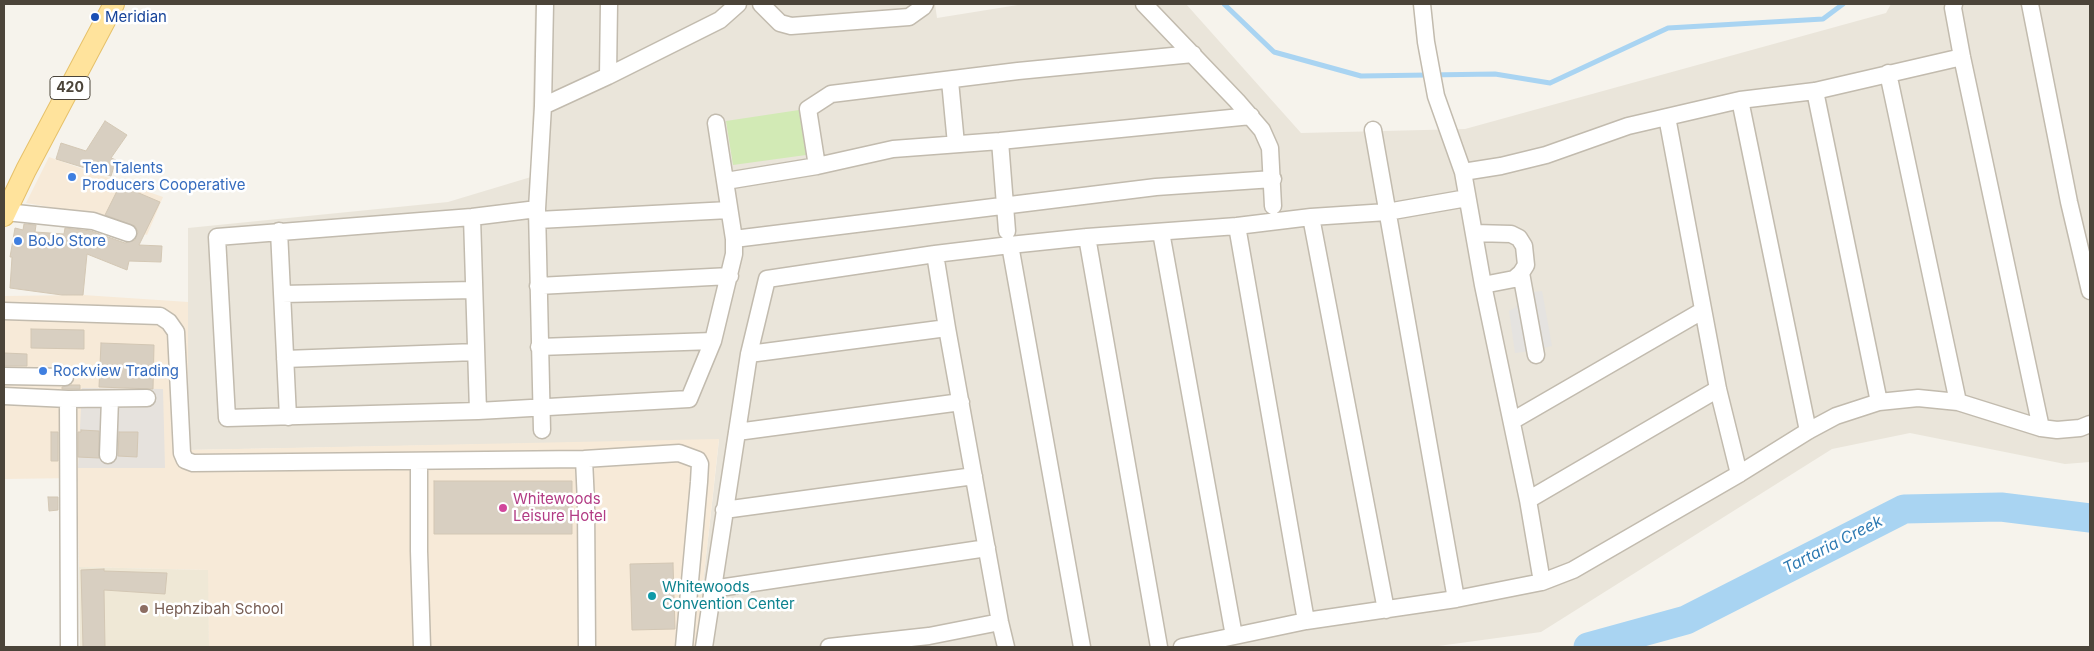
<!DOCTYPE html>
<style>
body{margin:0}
#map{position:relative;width:2094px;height:651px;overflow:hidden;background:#f6f3ec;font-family:Inter,sans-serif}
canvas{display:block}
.frame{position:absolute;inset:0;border:5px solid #4b4439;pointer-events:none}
</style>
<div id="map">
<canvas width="2094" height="651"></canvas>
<div class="frame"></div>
</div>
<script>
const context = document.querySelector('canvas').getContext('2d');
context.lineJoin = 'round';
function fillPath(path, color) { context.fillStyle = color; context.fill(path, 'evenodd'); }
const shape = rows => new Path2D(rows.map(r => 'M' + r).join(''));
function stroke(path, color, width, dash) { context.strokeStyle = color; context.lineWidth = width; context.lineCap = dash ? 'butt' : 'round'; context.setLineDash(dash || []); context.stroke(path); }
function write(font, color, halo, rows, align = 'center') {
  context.font = font + ' Inter,sans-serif'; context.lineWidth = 5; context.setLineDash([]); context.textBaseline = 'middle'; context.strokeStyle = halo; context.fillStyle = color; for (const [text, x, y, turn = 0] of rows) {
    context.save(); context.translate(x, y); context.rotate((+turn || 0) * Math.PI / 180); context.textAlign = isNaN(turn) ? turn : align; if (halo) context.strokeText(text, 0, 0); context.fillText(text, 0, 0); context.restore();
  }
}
fillPath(shape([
 [535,4,935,4,937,18,1024,4,1186,4,1301,133,1465,129,1886,13,1891,4,2090,4,2090,462,2065,464,1910,433,1832,449,1541,632,1431,647,696,647,719,440,188,450,188,228,448,202,531,177]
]), '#eae5da');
fillPath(shape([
 [49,157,163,197,147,235,96,215,26,203],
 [83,295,188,302,188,450,719,439,696,647,209,647,207,570,79,567,77,478,4,479,4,296],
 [82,389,165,468,82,399]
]), '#f7ead8');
fillPath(shape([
 [82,388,163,389,165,468,78,468]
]), '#e6e2dd');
fillPath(shape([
 [79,567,208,570,209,647,80,647]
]), '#efe8d6');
fillPath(shape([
 [799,110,806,155,733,165,726,121]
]), '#d2eab5');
fillPath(shape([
 [1542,291,1552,346,1530,351,1515,353,1509,311,1515,308,1518,303,1516,294]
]), '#e5e3e0');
stroke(shape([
 [1224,4,1274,52,1361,76,1495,74,1550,83,1668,28,1823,19,1843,4]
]), '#a9d4f2', 5);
stroke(shape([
 [1588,647,1686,620,1904,509,2001,507,2090,518]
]), '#a9d4f2', 29);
const building = shape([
 [105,121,127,135,111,158,116,160,111,176,56,159,61,143,86,151,105,121],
 [120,185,160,202,139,245,162,246,161,262,129,261,127,270,87,254,83,295,62,295,10,288,12,257,10,257,15,228,23,230,24,224,36,225,35,232,64,234,65,228,91,231,125,243,135,240,138,232,135,226,105,215,120,185],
 [31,329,84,330,84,349,31,348,31,329],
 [101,343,154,345,153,389,99,387,101,343],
 [4,353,27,354,27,366,4,366,4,353],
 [71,385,80,385,80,389,62,389,62,387,71,385],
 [81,430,99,431,99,458,78,457,78,432,81,432,81,430],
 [51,432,58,432,58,461,51,461,51,432],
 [119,432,138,432,137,457,118,456,119,432],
 [434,481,572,481,572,534,434,534,434,481],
 [48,497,58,497,58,510,49,511,48,497],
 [673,563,675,629,632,630,630,564,673,563],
 [104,569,104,571,167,573,165,594,104,590,105,647,83,647,81,570,104,569]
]);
fillPath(building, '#d8cfc1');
stroke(building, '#d3c7b4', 1);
const minor = shape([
 [761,4,780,23,791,26,909,17,923,7,925,4],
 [1144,4,1237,101,1262,130,1270,148,1273,206],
 [1422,4,1426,42,1436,96,1463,172,1483,285,1528,500,1542,582],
 [1954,4,1953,8,1962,57,2041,428],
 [2030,4,2069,202,2090,291],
 [1888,73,1958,402],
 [608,76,609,4],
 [950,81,956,144],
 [1815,91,1879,402],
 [1740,100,1808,431],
 [543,106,608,76,720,20,738,4],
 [1667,117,1718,389,1739,474],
 [1373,130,1456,599],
 [1000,141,1007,231],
 [817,166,808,109,831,94,1018,71,1193,54],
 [1463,172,1501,166,1546,155,1628,126,1740,100,1815,91,1962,57],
 [726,181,817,166,893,149,1000,141,1251,116],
 [537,209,472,217,217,237,227,418,478,411,689,399,713,341,734,254,734,239,716,123],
 [6,212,93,221,128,233],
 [472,217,478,411],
 [1311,217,1386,610],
 [538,220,729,210],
 [1237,226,1306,621],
 [279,231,288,417],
 [1161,232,1234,636],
 [1474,233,1511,234,1519,238,1524,246,1526,265,1521,273,1514,279,1483,285],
 [1087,237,1159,647],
 [734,239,1156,187,1273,179],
 [1010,245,1082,647],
 [935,254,947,328,1000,622,1006,647],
 [1521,273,1536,355],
 [538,286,730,276],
 [282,294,474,290],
 [4,311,160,316,169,322,176,332,182,453,185,460,193,463,584,459,679,453,698,460,700,464,699,482,684,647],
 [539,347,713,341],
 [749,354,947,328],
 [285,359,476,352],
 [4,376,65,377],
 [4,396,68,399,147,398],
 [68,399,69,647],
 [1512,421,1702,311],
 [542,430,537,209,543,106,545,4],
 [737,432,961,402],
 [108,455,110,399],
 [584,459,586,503,587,647],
 [419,462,419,551,422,647],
 [1528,500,1718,389],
 [724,510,974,476],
 [712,589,987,548],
 [704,647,749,354,767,279,935,254,1010,245,1087,237,1237,226,1311,217,1387,212,1467,198],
 [829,647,929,636,1000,622],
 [1182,647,1306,621,1456,599,1542,582,1573,570,1739,474,1808,431,1836,416,1879,402,1918,398,1958,402,2041,428,2057,430,2080,428,2090,424]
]);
const major = shape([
 [4,216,26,170,114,4]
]);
stroke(minor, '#c2bbae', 19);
stroke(major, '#e6c16a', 22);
stroke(minor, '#fff', 16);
stroke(major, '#ffe39c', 20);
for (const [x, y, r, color] of [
 [95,17,5,"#1a4fb4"],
 [72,177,5,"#3f7fe0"],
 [18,241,5,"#3f7fe0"],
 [43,371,5,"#3f7fe0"],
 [503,508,5,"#d1479c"],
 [652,596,5,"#0f9aa8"],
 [144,609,5,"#8d6e63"]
]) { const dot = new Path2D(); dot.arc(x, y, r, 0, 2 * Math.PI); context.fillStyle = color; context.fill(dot); stroke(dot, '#fff', 2); }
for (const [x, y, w] of [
 [70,88,40]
]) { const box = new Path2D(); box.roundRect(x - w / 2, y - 11.5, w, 23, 4); context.fillStyle = '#fff'; context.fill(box); stroke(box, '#4b4439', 1); }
write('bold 14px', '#4b4439', null, [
 ["420",70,88]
]);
write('15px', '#164399', '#fff', [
 ["Meridian",105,17]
], 'left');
write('15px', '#366cbe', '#fff', [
 ["Ten Talents",82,168],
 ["Producers Cooperative",82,185],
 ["BoJo Store",28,241],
 ["Rockview Trading",53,371]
], 'left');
write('15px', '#b23c85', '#fff', [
 ["Whitewoods",513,499],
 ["Leisure Hotel",513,516]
], 'left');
write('15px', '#0d838f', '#fff', [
 ["Whitewoods",662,587],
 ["Convention Center",662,604]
], 'left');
write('15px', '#785e54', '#fff', [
 ["Hephzibah School",154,609]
], 'left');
write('italic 16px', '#2e7ab2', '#fff', [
 ["Tartaria Creek",1833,545,-27]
]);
</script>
